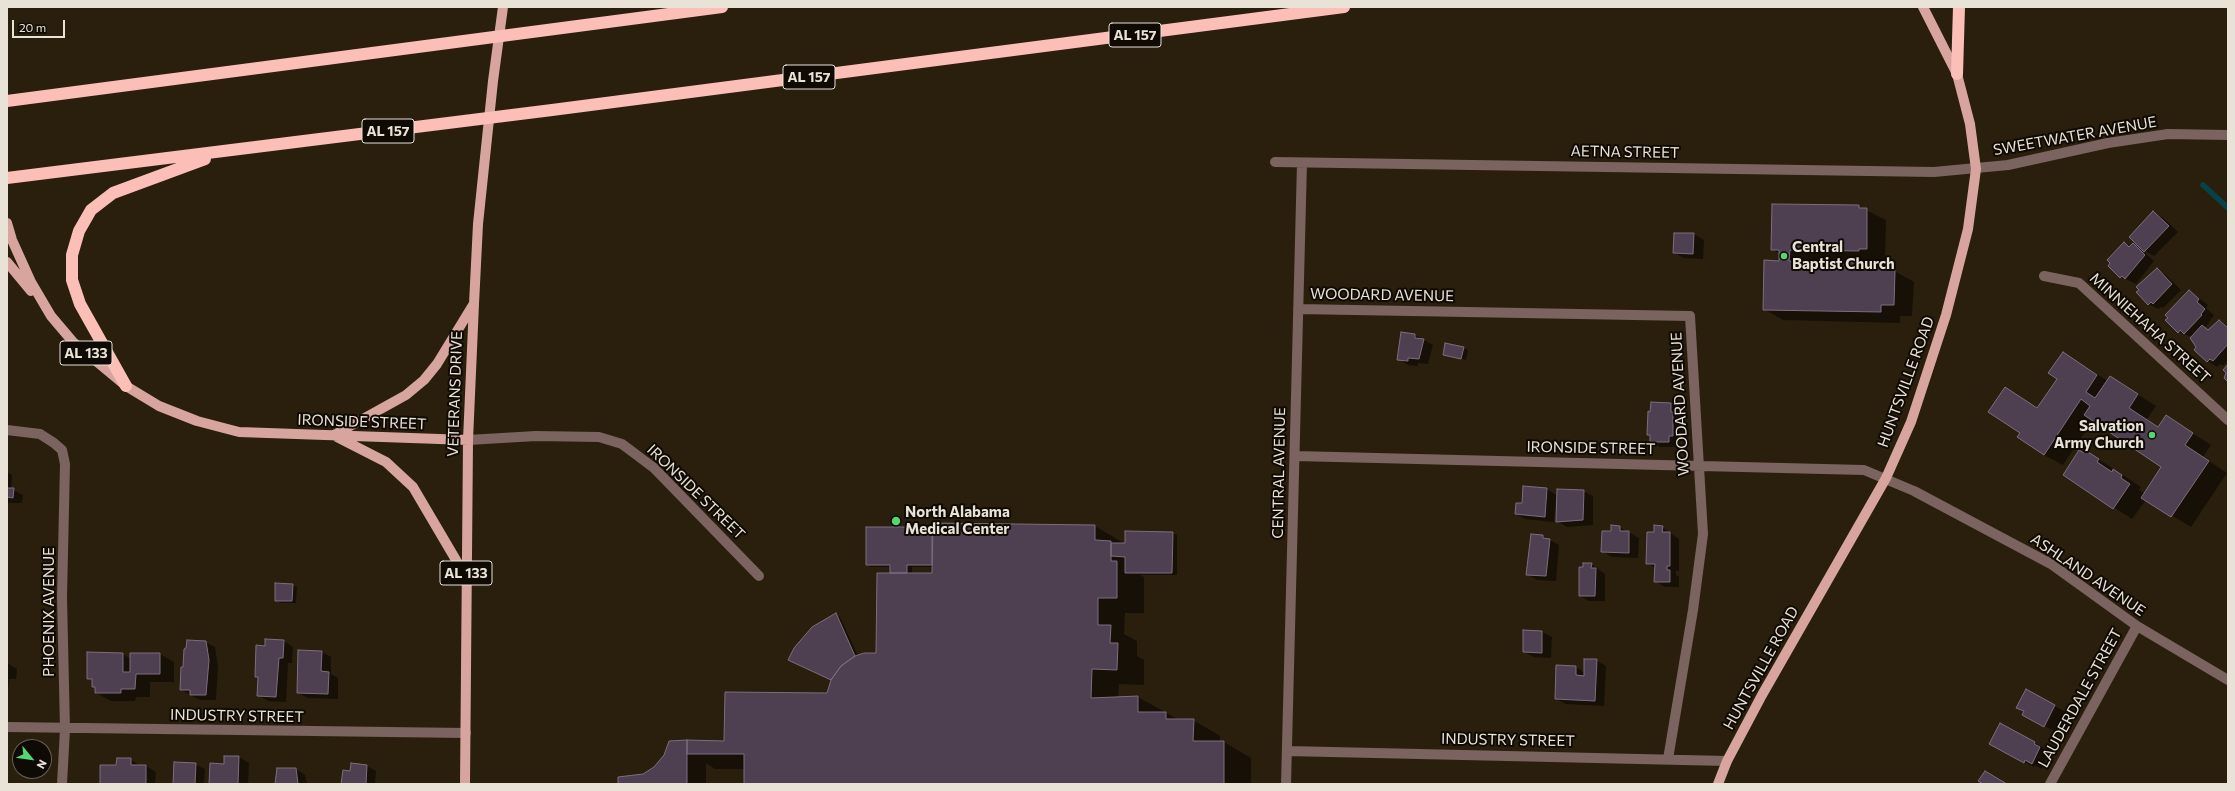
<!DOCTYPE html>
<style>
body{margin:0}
#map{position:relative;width:2235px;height:791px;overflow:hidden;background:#2a1f0c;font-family:Commissioner,sans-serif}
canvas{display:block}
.frame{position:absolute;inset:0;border:8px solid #e9e2d6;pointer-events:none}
.north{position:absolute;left:12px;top:739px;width:40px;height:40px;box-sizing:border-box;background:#0f0a04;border:1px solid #666058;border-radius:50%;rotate:119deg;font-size:11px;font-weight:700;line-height:16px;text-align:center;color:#e9e2d6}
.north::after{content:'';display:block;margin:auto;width:14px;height:18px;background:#55d671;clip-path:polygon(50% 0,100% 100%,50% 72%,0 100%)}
.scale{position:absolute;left:12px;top:20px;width:53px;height:18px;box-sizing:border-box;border:2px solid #e9e2d6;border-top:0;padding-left:5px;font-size:12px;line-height:14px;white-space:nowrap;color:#e9e2d6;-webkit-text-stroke:3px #0f0a04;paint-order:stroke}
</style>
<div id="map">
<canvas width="2235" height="791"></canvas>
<div class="frame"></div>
<div class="north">N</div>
<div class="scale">20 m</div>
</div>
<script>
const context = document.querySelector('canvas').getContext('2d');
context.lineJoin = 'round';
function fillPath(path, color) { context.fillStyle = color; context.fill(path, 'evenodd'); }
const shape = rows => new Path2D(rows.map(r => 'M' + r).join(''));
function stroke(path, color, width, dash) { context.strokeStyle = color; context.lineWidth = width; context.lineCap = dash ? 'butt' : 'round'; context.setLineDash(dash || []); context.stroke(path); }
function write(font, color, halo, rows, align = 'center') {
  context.font = font + ' Commissioner,sans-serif'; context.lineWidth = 4; context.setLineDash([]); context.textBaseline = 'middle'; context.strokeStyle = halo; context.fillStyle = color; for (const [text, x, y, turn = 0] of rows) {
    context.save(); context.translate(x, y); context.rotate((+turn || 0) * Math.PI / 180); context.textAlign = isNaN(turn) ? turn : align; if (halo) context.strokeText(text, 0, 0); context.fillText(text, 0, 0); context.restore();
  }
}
fillPath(shape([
 [1858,206,1886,220,1885,260,1878,260,1877,264,1882,264,1914,282,1912,316,1900,316,1900,323,1783,320,1764,309,1780,262,1780,254,1772,249],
 [2154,212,2163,218,2178,232,2154,256,2145,251],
 [1675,234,1694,234,1704,240,1703,259,1684,258,1674,253],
 [2124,243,2131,247,2133,245,2143,251,2154,261,2136,284,2121,277],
 [2157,269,2166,275,2181,290,2163,308,2161,307,2158,309,2149,304],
 [2190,291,2208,305,2206,308,2214,315,2205,328,2209,330,2220,321,2228,326,2228,360,2223,366,2220,364,2217,367,2208,361,2195,350,2198,347,2192,337,2179,332],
 [1415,335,1433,345,1428,364,1418,363,1418,366,1408,365,1399,359],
 [1463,348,1468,350,1466,360,1444,354],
 [2063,353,2108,381,2110,377,2156,406,2147,419,2159,428,2167,417,2211,445,2203,457,2227,473,2191,527,2146,500,2132,519,2064,475,2086,451,2141,487,2139,490,2145,494,2163,467,2093,420,2063,465,2044,455,2021,433,2006,389,2038,409,2058,379],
 [1671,404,1680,409,1680,417,1683,418,1682,441,1678,441,1678,447,1660,447,1651,441,1651,436,1648,435],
 [7,472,12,475,11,489,23,495,22,503,7,503],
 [1524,487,1547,489,1558,496,1583,491,1593,496,1593,525,1567,527,1557,521,1558,498,1556,498,1554,522,1525,519,1516,514,1523,504],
 [1095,526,1122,542,1122,544,1173,533,1177,535,1177,575,1140,575,1144,577,1144,613,1125,613,1124,634,1137,641,1137,656,1144,660,1144,685,1119,684,1118,698,1138,697,1179,720,1193,720,1220,736,1220,742,1224,742,1251,758,1251,784,745,784,745,769,715,769,706,763,706,784,619,784,643,775,655,767,665,755,725,742,827,694,832,680,836,614,840,617,858,656,877,654,891,567,871,567,867,565,867,528],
 [1112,545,1112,566,1110,566],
 [912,567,933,567,933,574,912,574],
 [1619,527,1639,538,1638,558,1612,557,1602,551,1612,532],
 [1662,527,1679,539,1679,571,1676,571,1676,575,1679,577,1679,587,1665,587,1655,581,1656,568,1647,563,1654,533],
 [1543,536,1559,545,1556,581,1537,580,1527,574],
 [1591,564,1605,574,1605,601,1589,601,1580,596],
 [292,585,297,587,296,603,280,603,276,600],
 [1524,631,1542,632,1552,637,1551,658,1534,657,1524,652],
 [284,641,293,647,292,663,288,663,286,702,268,701,258,695,259,679,256,677,266,647],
 [205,642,215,647,218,666,216,700,200,700,181,690,184,668],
 [322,652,331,657,331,674,338,678,338,699,308,698,298,693],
 [123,654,131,659,160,654,174,662,174,682,150,682,150,697,136,697,135,701,111,701,96,693,93,681,88,678],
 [1596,660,1606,666,1604,706,1566,704,1556,699,1576,667,1585,673],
 [7,663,17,669,16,679,9,679,8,692],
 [2026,691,2064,711,2054,731,2033,720,2018,707],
 [2001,724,2044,748,2043,750,2049,754,2041,769,2035,765,2034,767,2000,749],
 [239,757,249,763,248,784,210,784],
 [130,759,140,766,146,766,156,772,155,784,101,784,117,766],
 [195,764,205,769,204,784,174,784],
 [367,766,376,771,375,784,342,784,351,772],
 [296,769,305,775,307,784,277,784]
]), '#0007');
stroke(shape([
 [2203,185,2228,208]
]), '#064348', 5.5);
const building = shape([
 [1772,204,1859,205,1859,208,1867,208,1867,249,1859,249,1859,251,1790,250,1789,261,1882,263,1882,270,1895,270,1894,305,1881,305,1881,312,1763,310,1764,260,1779,261,1779,250,1771,250,1772,204],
 [2153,211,2169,226,2144,252,2129,237,2153,211],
 [1674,233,1694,233,1693,254,1673,253,1674,233],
 [2124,242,2129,247,2133,243,2145,255,2125,279,2122,276,2120,278,2108,266,2110,263,2107,260,2124,242],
 [2157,268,2172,284,2153,304,2151,302,2148,305,2136,292,2139,290,2136,287,2157,268],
 [2189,290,2199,299,2197,302,2205,309,2201,314,2202,315,2184,334,2180,330,2178,333,2165,320,2168,318,2165,315,2189,290],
 [2219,320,2228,328,2228,344,2213,361,2210,359,2207,362,2194,350,2196,347,2190,338,2202,325,2208,330,2219,320],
 [1401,332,1415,334,1415,338,1424,339,1419,359,1408,358,1408,361,1397,360,1401,332],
 [1445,343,1464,347,1461,359,1443,355,1445,343],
 [2063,352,2097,375,2086,392,2095,398,2110,376,2138,394,2129,408,2158,427,2166,415,2193,433,2185,445,2209,461,2171,517,2141,498,2161,467,2084,415,2090,406,2081,399,2044,455,2017,437,2020,433,1988,412,2005,387,2037,408,2057,379,2048,373,2063,352],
 [2228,364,2228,382,2224,378,2226,373,2223,370,2228,364],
 [1651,402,1671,403,1671,412,1673,412,1673,436,1669,436,1669,442,1650,442,1650,435,1647,435,1648,411,1650,412,1651,402],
 [2079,450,2084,453,2085,450,2099,459,2097,462,2112,472,2113,469,2122,475,2121,478,2130,484,2113,509,2063,475,2079,450],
 [1523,486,1547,488,1545,517,1515,514,1516,503,1522,503,1523,486],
 [7,488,14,488,13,498,7,497,7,488],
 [1557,489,1584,490,1583,520,1556,522,1557,489],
 [933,523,1095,525,1095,540,1111,541,1111,561,1117,561,1117,598,1098,598,1098,625,1111,625,1110,643,1118,643,1117,670,1092,669,1091,698,1138,696,1138,712,1166,712,1166,719,1194,719,1193,741,1224,741,1224,784,744,784,744,754,687,754,687,740,724,741,725,692,827,693,831,680,841,666,855,656,864,653,876,653,877,573,932,573,933,523],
 [1611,525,1620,526,1620,531,1629,531,1629,553,1601,552,1602,531,1611,531,1611,525],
 [1654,525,1663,526,1662,532,1670,532,1670,566,1667,566,1667,570,1670,570,1670,582,1654,582,1655,564,1646,564,1647,532,1654,532,1654,525],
 [866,527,932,527,932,565,907,565,907,573,890,573,890,565,866,565,866,527],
 [1125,531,1173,532,1172,573,1125,573,1125,557,1111,556,1111,543,1125,543,1125,531],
 [1531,534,1543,535,1543,538,1550,539,1546,576,1526,575,1531,534],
 [1583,563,1592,563,1591,568,1596,568,1595,596,1579,596,1579,567,1583,567,1583,563],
 [275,583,293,584,292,601,275,601,275,583],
 [836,613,855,656,841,666,831,680,788,660,794,648,812,627,836,613],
 [1523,630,1542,631,1542,653,1523,652,1523,630],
 [265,639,284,640,283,658,279,658,276,697,257,696,258,677,255,677,256,645,265,646,265,639],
 [187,640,206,641,209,660,206,695,190,695,190,690,180,690,181,667,183,667,184,649,186,648,187,640],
 [298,650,322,651,321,671,329,672,328,694,297,693,298,650],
 [87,652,123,653,123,672,130,672,130,653,160,653,160,674,136,674,135,689,121,689,121,693,95,693,95,687,92,687,92,679,87,679,87,652],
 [1584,659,1597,659,1595,701,1555,699,1556,665,1576,666,1576,675,1584,676,1584,659],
 [2026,689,2055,705,2044,727,2022,715,2024,711,2016,708,2026,689],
 [2000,723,2035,742,2034,744,2040,747,2032,764,2025,760,2024,763,1989,744,2000,723],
 [687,740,687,784,618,784,618,777,643,774,654,767,664,755,669,741,687,740],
 [224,756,239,756,238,784,209,784,210,763,224,764,224,756],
 [117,758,131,758,131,765,146,765,146,784,100,784,100,765,116,765,117,758],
 [174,762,196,763,195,784,173,784,174,762],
 [351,763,367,765,366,784,341,784,343,770,350,771,351,763],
 [277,768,296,768,298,784,275,784,277,768],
 [1985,771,2007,784,1983,784,1978,781,1985,771]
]);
fillPath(building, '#4f4051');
stroke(building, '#7d6d80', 1);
stroke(shape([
 [1275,162,1934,172,2008,165,2108,143,2168,134,2228,135],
 [2044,276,2079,283,2228,420],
 [1298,309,1690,316,1703,534,1693,610,1668,759],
 [7,430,40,434,54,443,62,450,65,464,62,597,65,729,62,784],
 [468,440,536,436,599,437,622,444,654,468,759,576],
 [1295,456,1864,470,1914,491,2051,564,2137,626,2228,680],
 [7,727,466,733],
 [1287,751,1727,761],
 [1286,784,1302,163],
 [2050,784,2137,626]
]), '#7b635f', 10);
stroke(shape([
 [7,223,12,240,31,282,51,316,73,342,126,386,159,406,197,421,239,432,468,440],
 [7,262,31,291],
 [334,435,406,395,424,380,437,364,473,305],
 [337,437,386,462,413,487,466,577],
 [465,784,468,440,474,304,478,224,493,81,503,7],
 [1718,784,1727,761,1762,695,1886,478,1911,422,1946,315,1968,229,1976,169,1970,124,1957,74,1923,7]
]), '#d7a59e', 10);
stroke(shape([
 [1957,74,1959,7],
 [7,101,722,7],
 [7,178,552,110,1344,7],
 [126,386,80,304,72,280,72,255,79,231,91,210,113,193,205,159]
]), '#fcbfb7', 12);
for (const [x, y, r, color] of [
 [1784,256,4,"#55d671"],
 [2152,435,4,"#55d671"],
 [896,521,5,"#55d671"]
]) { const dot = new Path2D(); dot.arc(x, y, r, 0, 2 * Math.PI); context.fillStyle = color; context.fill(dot); stroke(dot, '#0f0a04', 1.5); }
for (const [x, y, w] of [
 [1135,35,52],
 [809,77,52],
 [388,131,52],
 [86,353,52],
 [466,573,52]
]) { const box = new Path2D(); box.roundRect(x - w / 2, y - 12, w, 24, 3); context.fillStyle = '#0f0a04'; context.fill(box); stroke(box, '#e9e2d6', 1); }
write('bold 14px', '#e9e2d6', null, [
 ["AL 157",1135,35],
 ["AL 157",809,77],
 ["AL 157",388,131],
 ["AL 133",86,353],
 ["AL 133",466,573]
]);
write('15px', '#e9e2d6', '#0f0a04', [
 ["SWEETWATER AVENUE",2075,136,-10],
 ["AETNA STREET",1625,152,1],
 ["WOODARD AVENUE",1382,295,1],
 ["MINNIEHAHA STREET",2150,328,42],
 ["HUNTSVILLE ROAD",1906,382,-70],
 ["VETERANS DRIVE",455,394,-88],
 ["WOODARD AVENUE",1680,404,-93],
 ["IRONSIDE STREET",362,422,2],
 ["IRONSIDE STREET",1591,448,1],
 ["CENTRAL AVENUE",1279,473,-89],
 ["IRONSIDE STREET",696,492,44],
 ["ASHLAND AVENUE",2088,575,34],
 ["PHOENIX AVENUE",49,612,-90],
 ["HUNTSVILLE ROAD",1761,668,-61],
 ["LAUDERDALE STREET",2080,698,-61],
 ["INDUSTRY STREET",237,716,1],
 ["INDUSTRY STREET",1508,740,1]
]);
write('bold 15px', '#e9e2d6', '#0f0a04', [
 ["Central",1792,247],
 ["Baptist Church",1792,264],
 ["Salvation",2144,426,"right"],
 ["Army Church",2144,443,"right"],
 ["North Alabama",905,512],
 ["Medical Center",905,529]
], 'left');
</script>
